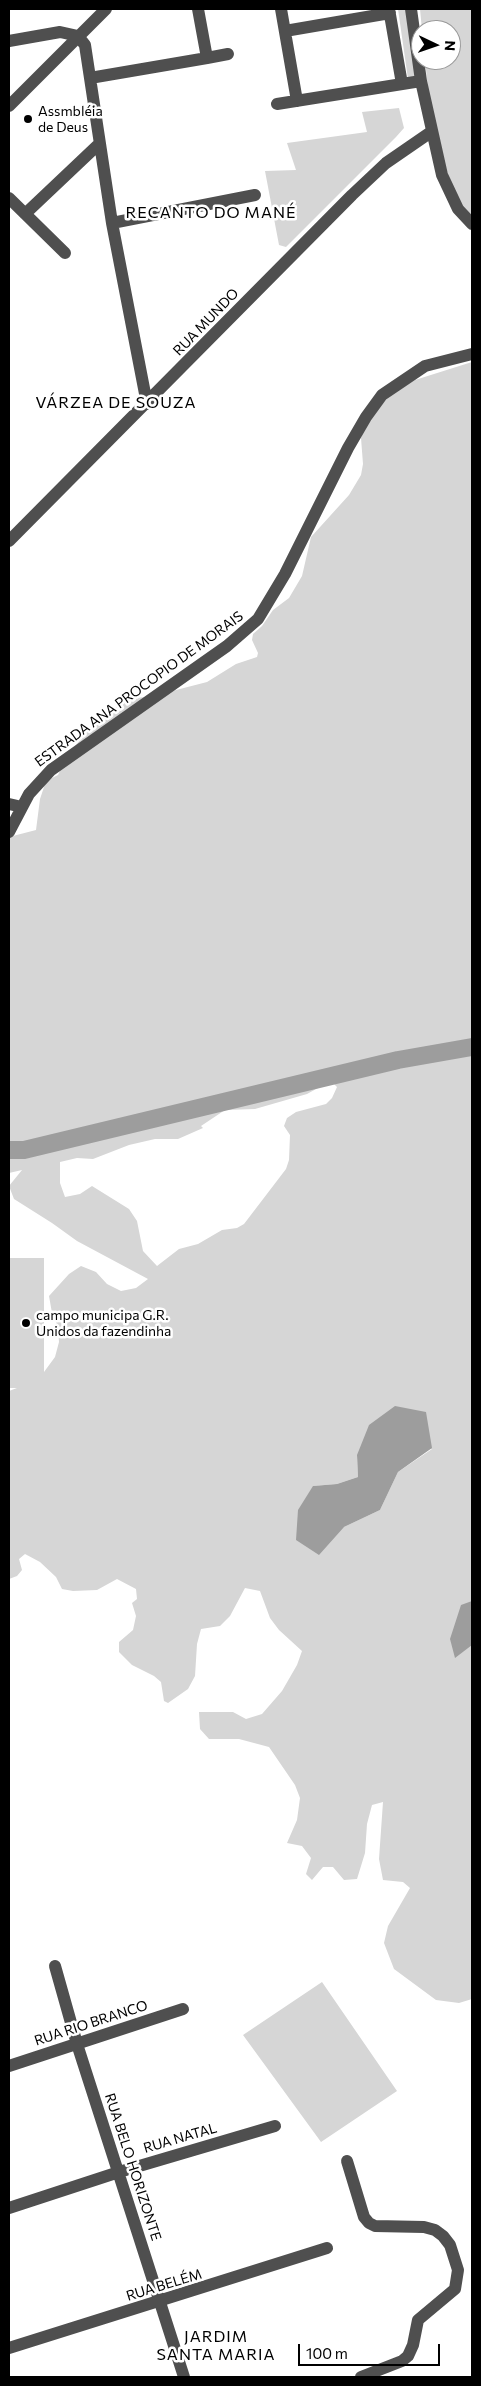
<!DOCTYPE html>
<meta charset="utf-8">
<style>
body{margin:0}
#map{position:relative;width:481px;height:2386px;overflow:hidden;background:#fff;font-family:Commissioner,sans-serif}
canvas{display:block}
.frame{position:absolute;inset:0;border:10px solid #000;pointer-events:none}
.north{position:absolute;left:411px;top:20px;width:50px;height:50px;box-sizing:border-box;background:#fff;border:1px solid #999;border-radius:50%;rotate:93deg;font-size:14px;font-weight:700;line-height:20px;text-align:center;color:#000}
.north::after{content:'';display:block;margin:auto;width:18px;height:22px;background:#000;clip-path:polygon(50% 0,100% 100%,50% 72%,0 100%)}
.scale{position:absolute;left:298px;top:2344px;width:142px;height:22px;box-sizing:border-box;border:2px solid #000;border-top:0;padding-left:6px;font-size:15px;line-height:18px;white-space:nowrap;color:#000;-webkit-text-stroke:4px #fff;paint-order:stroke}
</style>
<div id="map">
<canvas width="481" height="2386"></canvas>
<div class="frame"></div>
<div class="north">N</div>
<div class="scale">100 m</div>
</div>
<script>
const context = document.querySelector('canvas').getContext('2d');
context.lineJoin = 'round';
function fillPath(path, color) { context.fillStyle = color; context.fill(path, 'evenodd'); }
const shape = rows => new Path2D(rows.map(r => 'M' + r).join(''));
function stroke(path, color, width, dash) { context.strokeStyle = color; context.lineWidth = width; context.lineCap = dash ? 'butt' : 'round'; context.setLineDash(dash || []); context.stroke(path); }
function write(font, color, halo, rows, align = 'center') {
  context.font = font + ' Commissioner,sans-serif'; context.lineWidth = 5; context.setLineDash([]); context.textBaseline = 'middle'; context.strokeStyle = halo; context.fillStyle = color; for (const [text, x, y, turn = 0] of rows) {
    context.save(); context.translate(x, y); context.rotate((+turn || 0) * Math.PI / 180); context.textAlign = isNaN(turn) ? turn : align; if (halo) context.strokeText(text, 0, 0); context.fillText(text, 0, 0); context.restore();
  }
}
fillPath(shape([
 [398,9,408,9,417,77,408,79],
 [420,9,472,9,472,216,460,203,454,192,432,127,425,60,451,60,451,30,422,30],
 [399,108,404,128,396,137,286,247,279,245,265,171,296,170,287,143,367,132,362,112],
 [472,362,472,1999,459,2003,436,2000,394,1969,384,1943,388,1926,410,1888,403,1882,383,1880,379,1859,383,1802,372,1805,367,1824,365,1853,357,1879,344,1880,333,1867,323,1867,312,1880,306,1874,311,1858,302,1846,287,1843,297,1820,300,1798,295,1785,269,1747,239,1739,209,1739,200,1729,199,1712,233,1712,246,1719,262,1714,282,1691,297,1665,302,1651,279,1630,270,1618,260,1591,245,1588,230,1616,220,1626,201,1629,197,1644,195,1676,188,1689,168,1703,164,1701,161,1682,154,1676,132,1665,119,1652,119,1642,133,1630,136,1616,132,1603,137,1599,136,1589,117,1579,97,1590,73,1591,62,1589,56,1577,40,1562,25,1554,19,1559,22,1570,17,1576,9,1579,9,1391,17,1388,9,1388,9,1258,44,1258,44,1372,55,1357,59,1342,58,1327,52,1313,49,1296,69,1274,81,1266,96,1272,107,1284,121,1291,136,1288,148,1279,77,1241,52,1223,14,1199,9,1186,22,1170,9,1173,9,837,36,830,40,799,46,781,58,775,65,760,87,730,110,716,121,701,130,698,149,697,207,682,236,664,257,657,258,653,252,640,253,634,262,626,273,610,289,598,302,576,311,537,349,495,361,475,363,464,361,438,366,419,392,394,415,380],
 [327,1083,333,1083,337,1087,332,1098,326,1104,296,1112,287,1118,284,1126,290,1135,289,1160,286,1169,244,1224,237,1228,222,1230,198,1244,179,1249,157,1266,143,1251,137,1221,129,1209,92,1186,80,1194,65,1197,60,1183,60,1162,77,1158,93,1159,129,1145,155,1139,178,1139,203,1128,201,1126,225,1110,255,1109,307,1094],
 [432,1449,398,1472,380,1510,344,1527,313,1486,337,1484,358,1477,357,1455],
 [322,1982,397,2091,321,2142,243,2035]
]), '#d6d6d6');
fillPath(shape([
 [395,1406,426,1412,432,1448,398,1472,380,1510,344,1527,319,1555,296,1540,298,1510,313,1486,337,1484,358,1477,357,1455,369,1425],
 [472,1601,472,1645,455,1658,450,1639,461,1605]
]), '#9d9d9d');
stroke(shape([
 [9,1150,24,1150,398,1060,472,1047]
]), '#9d9d9d', 18);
stroke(shape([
 [281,9,297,101],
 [389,9,402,84],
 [411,9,421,81,442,175,458,209,472,224],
 [285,31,390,13],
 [9,41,60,32,78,36,85,45,112,223,147,404],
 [207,58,228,54],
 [90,78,207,58,198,9],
 [277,104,421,81],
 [9,106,106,9],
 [9,198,65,253],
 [25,214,100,143],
 [112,223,255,195],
 [9,541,352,195,386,163,431,132],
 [9,804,22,807],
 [9,832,29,794,51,770,227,646,258,619,285,574,348,448,366,417,382,395,425,366,472,354],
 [55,1966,77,2044,184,2377],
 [9,2066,183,2009],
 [347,2161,364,2217,369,2223,375,2226,424,2227,435,2230,443,2236,450,2245,458,2270,455,2289,418,2320,413,2345,408,2356,402,2361,361,2377],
 [9,2208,119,2172,275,2126],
 [9,2348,327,2248]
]), '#4f4f4f', 12);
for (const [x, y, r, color] of [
 [28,119,5,"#000"],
 [26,1323,5,"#000"]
]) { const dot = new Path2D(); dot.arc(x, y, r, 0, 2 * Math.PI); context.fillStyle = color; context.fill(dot); stroke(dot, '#fff', 2); }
write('14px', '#000', '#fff', [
 ["Assmbléia",38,111],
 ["de Deus",38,127],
 ["campo municipa G.R.",36,1315],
 ["Unidos da fazendinha",36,1331]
], 'left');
write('14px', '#000', '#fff', [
 ["RUA MUNDO",206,322,-46],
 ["ESTRADA ANA PROCOPIO DE MORAIS",139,689,-36],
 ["RUA RIO BRANCO",91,2023,-18],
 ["RUA NATAL",180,2138,-16],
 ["RUA BELO HORIZONTE",133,2167,72],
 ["RUA BELÉM",164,2285,-17]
]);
context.letterSpacing = '1px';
write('16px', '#000', '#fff', [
 ["RECANTO DO MANÉ",211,213],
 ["VÁRZEA DE SOUZA",116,403],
 ["JARDIM",216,2337],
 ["SANTA MARIA",216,2355]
]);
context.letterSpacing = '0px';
</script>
